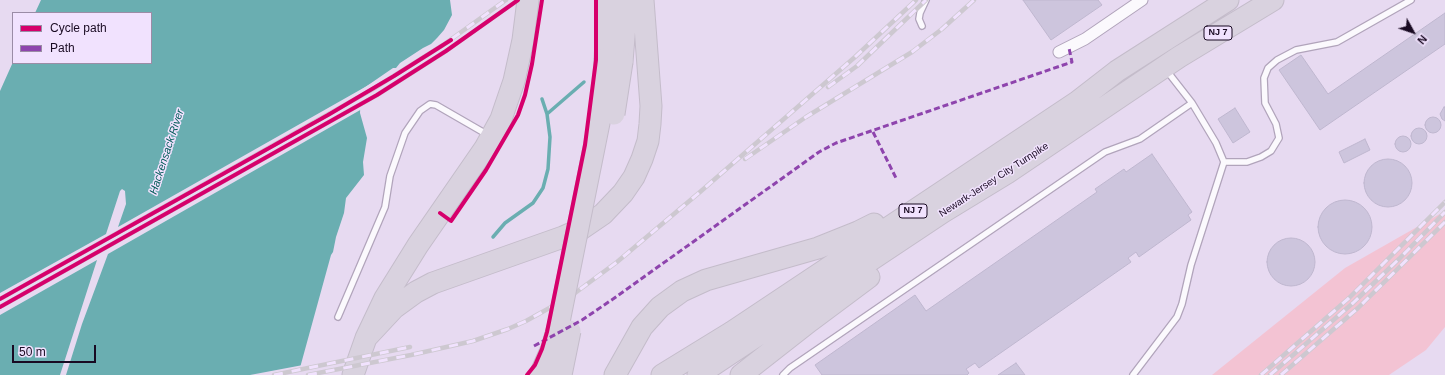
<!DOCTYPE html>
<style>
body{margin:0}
#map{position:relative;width:1445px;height:375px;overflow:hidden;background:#e7daf1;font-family:Helvetica,sans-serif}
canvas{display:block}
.legend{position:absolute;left:12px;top:12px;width:140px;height:52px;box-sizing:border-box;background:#f1e2fe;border:1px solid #9b8ca6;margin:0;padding:5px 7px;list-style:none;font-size:12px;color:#190a22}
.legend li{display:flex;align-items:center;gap:8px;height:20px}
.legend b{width:20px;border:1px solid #9b8ca6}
.north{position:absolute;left:1393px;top:12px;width:40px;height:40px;-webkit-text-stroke:3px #f1e2fe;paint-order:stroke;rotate:130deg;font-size:11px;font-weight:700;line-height:16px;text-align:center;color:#190a22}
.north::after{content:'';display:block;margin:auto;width:14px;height:18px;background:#190a22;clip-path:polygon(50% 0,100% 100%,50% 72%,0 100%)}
.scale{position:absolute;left:12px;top:345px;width:84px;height:18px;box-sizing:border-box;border:2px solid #190a22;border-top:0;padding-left:5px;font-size:12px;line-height:14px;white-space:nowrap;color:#190a22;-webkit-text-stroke:3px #f1e2fe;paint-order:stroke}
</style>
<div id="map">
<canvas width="1445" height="375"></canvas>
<ul class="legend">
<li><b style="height:5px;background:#d6006c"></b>Cycle path</li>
<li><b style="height:5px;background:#8e44ad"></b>Path</li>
</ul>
<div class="north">N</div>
<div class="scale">50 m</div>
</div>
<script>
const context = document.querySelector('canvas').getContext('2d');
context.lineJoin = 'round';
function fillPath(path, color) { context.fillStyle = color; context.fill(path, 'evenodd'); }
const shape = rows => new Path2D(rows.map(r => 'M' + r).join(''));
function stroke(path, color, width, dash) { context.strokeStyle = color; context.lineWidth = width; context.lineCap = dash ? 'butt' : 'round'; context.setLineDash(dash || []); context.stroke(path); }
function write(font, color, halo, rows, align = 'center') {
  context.font = font + ' Helvetica,sans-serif'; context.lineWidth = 3; context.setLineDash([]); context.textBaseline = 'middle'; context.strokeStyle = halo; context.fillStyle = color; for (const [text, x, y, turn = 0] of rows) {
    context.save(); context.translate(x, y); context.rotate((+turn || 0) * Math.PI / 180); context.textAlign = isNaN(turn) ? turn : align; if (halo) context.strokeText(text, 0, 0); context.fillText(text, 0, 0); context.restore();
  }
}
fillPath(shape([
 [1445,211,1445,327,1426,350,1389,375,1212,375,1345,268]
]), '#f3c3d3');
fillPath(shape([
 [41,0,450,0,452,15,444,30,437,38,431,44,423,48,400,63,396,68,393,68,361,90,360,113,367,138,363,162,364,175,346,198,344,213,336,237,333,252,331,255,298,375,0,375,0,91,13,62,13,63,151,63,151,13,35,13]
]), '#6aaeb1');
fillPath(shape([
 [381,78,363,91,362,109,108,254,82,324,66,375,60,375,97,260,0,315,0,293,106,234,120,191,122,189,125,191,126,204,118,227],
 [303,365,300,375,250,375]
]), '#e7daf1');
stroke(shape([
 [547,114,584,82],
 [493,237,505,223,533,203,543,188,548,169,550,137,547,114,542,99]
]), '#6aaeb1', 3.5);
const building = shape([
 [1023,0,1098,0,1102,5,1051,40,1023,0],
 [1445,13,1445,44,1320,130,1279,70,1301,55,1328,94,1445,13],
 [1444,107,1445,107,1445,121,1442,119,1440,114,1444,107],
 [1235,108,1250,132,1233,143,1218,119,1235,108],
 '1425 125a8 8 0 1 1 16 0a8 8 0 1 1-16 0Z',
 '1411 136a8 8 0 1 1 16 0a8 8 0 1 1-16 0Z',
 '1395 144a8 8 0 1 1 16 0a8 8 0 1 1-16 0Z',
 [1365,139,1370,150,1344,163,1339,152,1365,139],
 [1152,154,1192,212,1188,215,1191,220,1139,257,1136,252,1128,258,1131,262,979,368,975,363,966,369,969,373,967,375,822,375,815,365,915,295,926,311,1097,192,1095,189,1124,169,1126,172,1152,154],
 '1364 183a24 24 0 1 1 48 0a24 24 0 1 1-48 0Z',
 '1318 227a27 27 0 1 1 54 0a27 27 0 1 1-54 0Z',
 '1267 262a24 24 0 1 1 48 0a24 24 0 1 1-48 0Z',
 [1016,363,1025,375,998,375,1016,363]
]);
fillPath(building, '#cdc5dd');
stroke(building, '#bfb7cf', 1);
const service = shape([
 [922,26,919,19,920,13,926,0],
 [1224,162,1247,162,1261,157,1271,151,1279,138,1276,124,1265,103,1264,78,1268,68,1277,60,1296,50,1337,42,1411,0],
 [338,317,385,207,390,176,405,133,420,111,430,104,436,105,488,135],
 [783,375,790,368,1105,152,1140,139,1192,103],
 [1133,375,1177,317,1182,304,1191,265,1224,162,1216,143,1192,103,1167,71]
]);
const minor = shape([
 [1059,52,1085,39,1142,0]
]);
const motorway = shape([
 [605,59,607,27,607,0],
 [622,62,627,0],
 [366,338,394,308,416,292,433,283,563,237,581,229,603,214,623,193,634,177,642,159,648,141,650,124,651,106,643,0],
 [353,375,366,338,385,298,418,245,485,148,501,119,514,81,523,40,528,0],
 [615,375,642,327,660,307,682,291,706,280,818,248,858,232,874,224],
 [662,375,732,332,1077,102,1117,71,1228,0],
 [698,375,943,212,1007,173,1179,57,1273,0],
 [741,375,810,321,869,277]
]);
stroke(service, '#b1a4bb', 8);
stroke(minor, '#b1a4bb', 13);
stroke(motorway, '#c4bcca', 23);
stroke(service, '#fbf9fd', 5.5);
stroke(minor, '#fbf9fd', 11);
stroke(motorway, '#d9d2df', 21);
const rail = shape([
 [828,87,857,66,926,0],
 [745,159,806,117,912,52,942,29,974,0],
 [0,299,373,89,443,45,506,0],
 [0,307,377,95,446,51,518,0],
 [274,375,410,347],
 [308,375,411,355,473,341,508,329,526,321,571,296,617,262,700,192,855,57,916,0],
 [1261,375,1349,298,1445,202],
 [1270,375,1353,303,1399,259,1445,212],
 [1281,375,1358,308,1445,222]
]);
stroke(rail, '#cdc8d0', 4.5);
stroke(rail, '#f1e2fe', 3, [9]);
const motorwayBridge = shape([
 [614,114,622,62],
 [540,375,552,348,558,327,599,123,603,91,605,59],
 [561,375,570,331]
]);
stroke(motorwayBridge, '#c4bcca', 23, []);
stroke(motorwayBridge, '#d9d2df', 21);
stroke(shape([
 [873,132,897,180],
 [534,346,582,320,613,299,819,152,836,143,1072,62,1069,48]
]), '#8e44ad', 3, [6, 3]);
stroke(shape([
 [440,213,451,221,486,170,518,115,525,95,532,64,542,0],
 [0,299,328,115,394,76,451,40],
 [0,307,377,95,446,51,518,0],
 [527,375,535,365,542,349,547,332,585,145,596,60,596,0]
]), '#d6006c', 4);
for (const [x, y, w] of [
 [1218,33,28],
 [913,211,28]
]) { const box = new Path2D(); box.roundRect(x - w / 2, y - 7, w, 14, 3); context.fillStyle = '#f1e2fe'; context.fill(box); stroke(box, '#190a22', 1); }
write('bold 9px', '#190a22', null, [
 ["NJ 7",1218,33],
 ["NJ 7",913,211]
]);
write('10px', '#190a22', '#f1e2fe', [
 ["Newark-Jersey City Turnpike",994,180,-33]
]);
write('italic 11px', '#005a57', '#f1e2fe', [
 ["Hackensack River",167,152,-72]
]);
</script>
